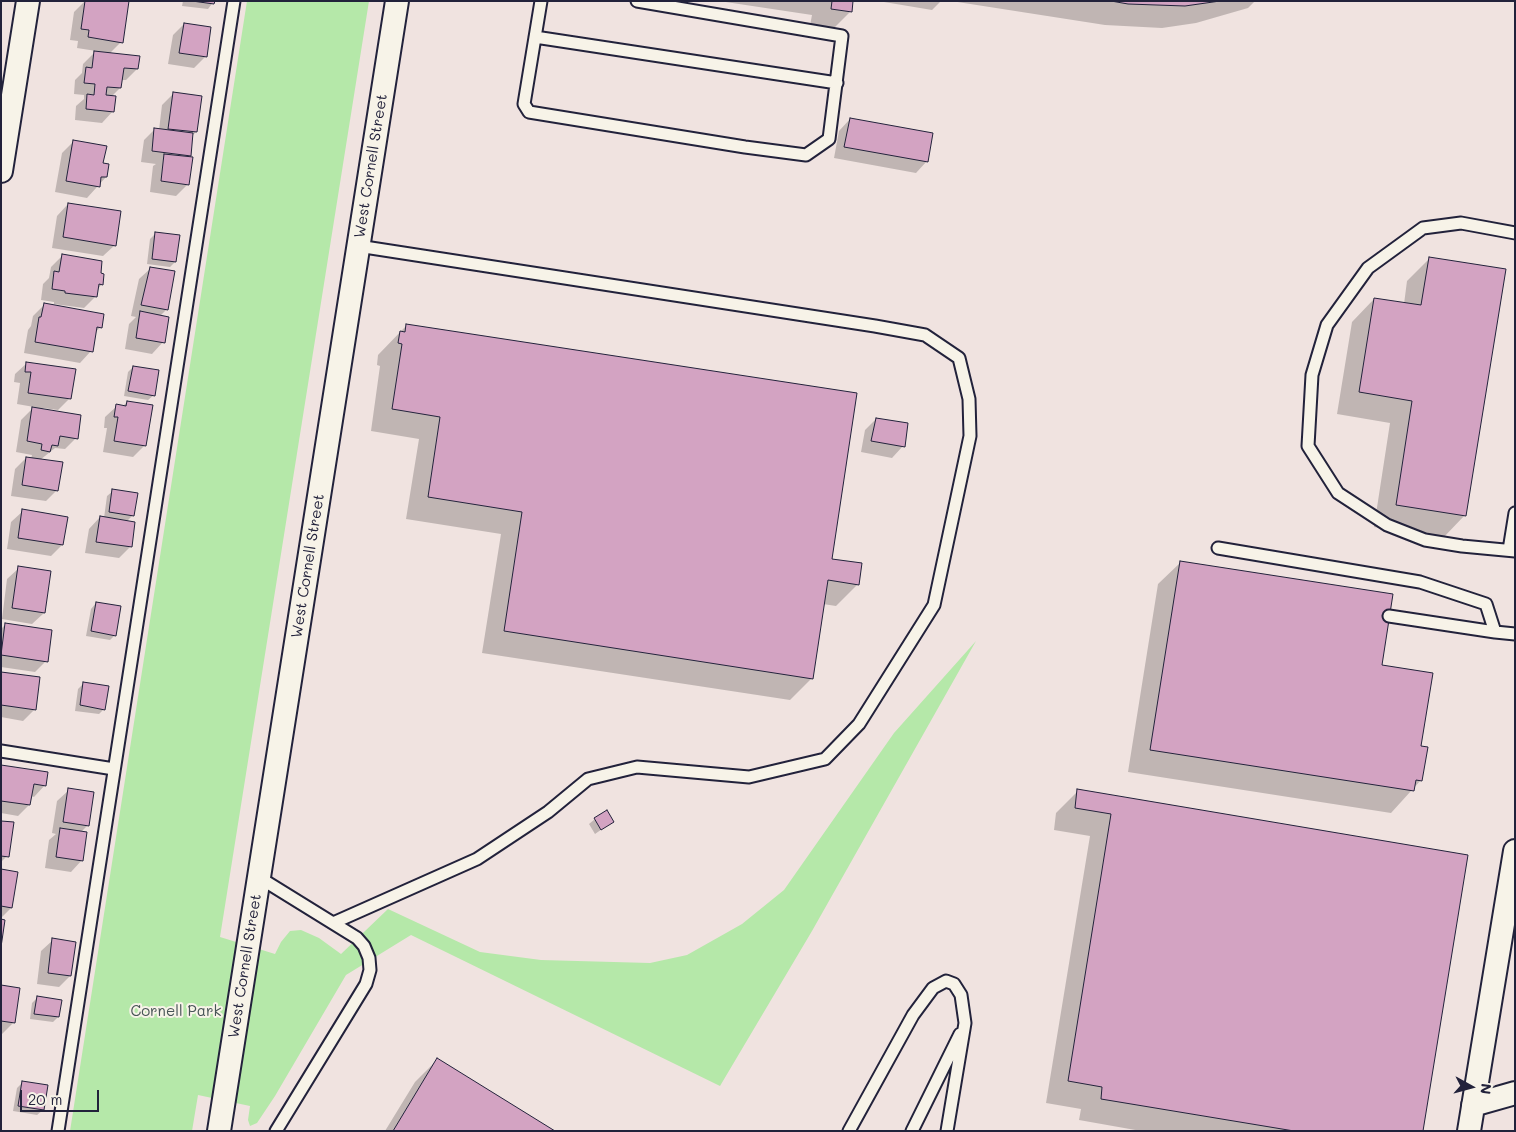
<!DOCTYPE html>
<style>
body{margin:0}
#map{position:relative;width:1516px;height:1132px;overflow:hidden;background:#f0e3e0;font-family:Mali,sans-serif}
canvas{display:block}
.frame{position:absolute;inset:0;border:2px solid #22223b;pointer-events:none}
.north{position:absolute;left:1446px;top:1062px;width:50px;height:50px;-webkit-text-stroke:4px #f7f3e8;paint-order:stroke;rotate:97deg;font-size:14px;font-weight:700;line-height:20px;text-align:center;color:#22223b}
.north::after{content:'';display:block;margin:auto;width:18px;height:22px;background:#22223b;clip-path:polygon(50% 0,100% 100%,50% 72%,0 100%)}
.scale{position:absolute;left:20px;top:1090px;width:79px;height:22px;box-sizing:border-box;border:2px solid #22223b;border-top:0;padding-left:6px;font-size:15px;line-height:18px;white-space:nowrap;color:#22223b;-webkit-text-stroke:4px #f7f3e8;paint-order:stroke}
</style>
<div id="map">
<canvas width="1516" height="1132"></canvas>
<div class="frame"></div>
<div class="north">N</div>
<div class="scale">20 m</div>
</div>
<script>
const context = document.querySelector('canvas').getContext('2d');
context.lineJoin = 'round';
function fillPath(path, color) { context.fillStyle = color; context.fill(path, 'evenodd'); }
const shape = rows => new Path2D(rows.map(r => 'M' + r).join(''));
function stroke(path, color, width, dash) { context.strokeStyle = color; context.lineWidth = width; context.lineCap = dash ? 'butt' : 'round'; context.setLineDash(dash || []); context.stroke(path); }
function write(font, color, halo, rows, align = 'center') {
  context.font = font + ' Mali,sans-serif'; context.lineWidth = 4; context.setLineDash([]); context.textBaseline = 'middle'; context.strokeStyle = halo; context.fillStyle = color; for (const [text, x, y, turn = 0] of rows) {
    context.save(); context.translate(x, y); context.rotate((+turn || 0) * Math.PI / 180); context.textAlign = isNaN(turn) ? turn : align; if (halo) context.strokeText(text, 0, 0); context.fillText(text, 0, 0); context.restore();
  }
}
fillPath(shape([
 [247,1,369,1,220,937,275,954,281,942,290,931,301,930,319,938,341,954,388,909,480,952,541,960,650,963,687,955,742,924,784,890,894,733,976,641,812,931,720,1086,411,935,346,975,275,1096,257,1123,250,1126,248,1120,250,1106,198,1095,192,1131,70,1131]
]), '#b5e8a9');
fillPath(shape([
 [85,1,121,42,109,54,137,69,126,80,121,80,120,88,111,97,113,111,102,123,75,120,76,106,84,99,84,95,74,94,75,80,82,73,83,64,96,51,77,48,78,41,70,40,74,12],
 [183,1,214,1,208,9,182,6],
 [719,1,853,1,852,3,851,11,829,33,809,31,812,15],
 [878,1,941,1,932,10],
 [951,1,1255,1,1248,8,1196,23,1162,28,1105,25],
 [184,24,206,56,194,68,168,64,173,35],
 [173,94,196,132,192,136,189,155,187,158,188,184,176,196,150,192,153,166,156,164,141,162,144,140,155,129,159,130,162,105],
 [850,119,927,161,916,173,834,158,839,131],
 [73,142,106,177,87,198,55,192,62,153],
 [68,204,115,245,103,256,52,248,57,216],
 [156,233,175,262,170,267,147,264,150,239],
 [62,256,99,274,102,284,97,290,95,297,84,308,54,304,54,302,41,300,43,284,49,278,51,267],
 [1430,258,1465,515,1443,538,1374,527,1390,423,1337,414,1352,322,1374,299,1404,304,1407,281],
 [151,268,167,309,160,316,163,342,152,354,125,349,129,324,136,317,131,316,139,279],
 [44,305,101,327,94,333,91,351,80,363,24,353,28,330,31,326,33,316],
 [406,326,830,560,858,584,836,606,823,604,812,678,790,700,482,653,501,534,406,519,419,439,371,431,380,366,377,365,378,355],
 [27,363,70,398,58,410,43,408,42,410,76,438,65,449,55,448,40,460,57,490,46,501,11,496,15,469,26,458,31,459,32,455,16,452,21,420,34,407,17,404,20,383,14,382,15,374],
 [133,367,154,395,148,400,124,396,128,372],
 [127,402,145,445,133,457,103,452,107,428,104,428,105,417,117,406,122,407],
 [876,419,903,446,892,458,861,452,865,430],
 [113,491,133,515,126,522,134,523,130,547,119,558,85,553,89,529,100,517,104,518,107,496],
 [23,511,66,518,62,545,51,556,7,549,11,522],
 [1181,562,1381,666,1420,747,1421,780,1391,813,1128,772,1158,584],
 [19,568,44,613,32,624,2,619,7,579],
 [96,603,115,635,110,640,86,636,91,609],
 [5,625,46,661,35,672,1,667,1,629],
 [1,673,35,709,23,721,1,717],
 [84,683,104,709,99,714,75,711,78,689],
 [1,766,45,785,34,797,31,796,29,805,18,816,1,813],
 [69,790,88,825,80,833,82,860,71,872,45,868,49,840,56,834,52,833,57,801],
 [1078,791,1466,856,1421,1131,1141,1131,1079,1120,1081,1109,1046,1103,1090,836,1054,830,1056,813],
 [595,819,612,822,595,834,589,824],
 [1,822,7,856,1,862],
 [1,870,11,908,1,918],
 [53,940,70,976,59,987,37,984,41,951],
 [1,986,13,1023,2,1034,1,1034],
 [37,998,58,1017,53,1022,30,1019,32,1003],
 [437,1060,553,1131,385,1131,415,1082],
 [22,1083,43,1110,37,1115,13,1111,17,1088]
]), '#0003');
const building = shape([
 [85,1,129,1,123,43,88,37,89,30,81,29,85,1],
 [192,1,215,1,214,4,192,1],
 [832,1,853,1,852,12,831,9,832,1],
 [1111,1,1220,1,1185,6,1128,4,1111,1],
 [184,23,211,27,207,57,179,53,184,23],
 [94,51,140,56,138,69,124,68,121,88,107,87,106,95,116,96,114,112,86,109,87,94,94,95,95,84,84,83,86,67,92,68,94,51],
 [173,92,202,96,197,132,168,129,173,92],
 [850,118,933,133,928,162,844,147,850,118],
 [154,128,193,133,191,156,152,151,154,128],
 [73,140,107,146,103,163,109,164,107,177,101,177,100,187,66,181,73,140],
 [164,154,193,157,189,185,161,181,164,154],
 [68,203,121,211,116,246,63,237,68,203],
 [155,232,180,235,176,262,152,259,155,232],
 [62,254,102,261,101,273,104,274,103,285,99,284,97,297,65,293,65,291,52,289,54,271,59,272,62,254],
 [1429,257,1506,269,1466,516,1396,505,1412,401,1359,392,1374,298,1421,305,1429,257],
 [150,267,175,271,168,310,141,305,150,267],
 [44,303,104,314,102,328,97,327,93,352,35,342,39,317,41,317,44,303],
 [140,311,169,317,165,343,136,338,140,311],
 [406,324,857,393,832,559,862,563,859,585,828,580,813,679,504,631,522,512,428,497,440,417,392,409,402,344,398,343,400,331,405,332,406,324],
 [26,362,76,369,71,399,28,393,31,372,25,372,26,362],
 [133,366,159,370,155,396,128,391,133,366],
 [127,401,153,405,146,446,114,441,118,417,114,417,116,404,126,406,127,401],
 [32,407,81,415,78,439,60,436,58,446,52,445,50,452,41,450,42,444,27,441,32,407],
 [876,418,908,423,905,447,871,441,876,418],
 [26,457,63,462,58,491,22,485,26,457],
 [112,489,138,493,134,516,109,512,112,489],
 [22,509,68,517,63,545,18,538,22,509],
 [100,516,135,522,132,547,96,542,100,516],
 [1180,561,1393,594,1382,665,1433,673,1421,746,1428,747,1422,781,1416,780,1414,791,1150,750,1180,561],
 [18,566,51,571,45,613,12,608,18,566],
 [96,602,121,606,116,636,91,631,96,602],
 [5,623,52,630,48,662,1,655,5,623],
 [1,672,40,677,36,710,1,705,1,672],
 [83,682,109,686,105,710,80,705,83,682],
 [1,765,48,772,46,786,34,784,30,805,1,801,1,765],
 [68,788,94,792,89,826,63,822,68,788],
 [1077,789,1468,855,1423,1131,1294,1131,1101,1099,1102,1087,1068,1081,1111,814,1075,808,1077,789],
 [607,810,614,822,601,830,594,818,607,810],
 [1,821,14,822,9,857,1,856,1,821],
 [60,828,87,832,83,861,56,857,60,828],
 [1,869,18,872,12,908,1,906,1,869],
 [1,919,5,920,1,947,1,919],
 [52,938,76,942,71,976,48,973,52,938],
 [1,985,20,988,15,1023,1,1021,1,985],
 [37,996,62,1000,59,1017,34,1014,37,996],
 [437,1058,555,1131,393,1131,437,1058],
 [22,1081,48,1085,44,1110,18,1106,22,1081]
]);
fillPath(building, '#d3a3c2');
stroke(building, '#22223b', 1);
const service = shape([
 [541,1,524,104,529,112,745,147,806,155,829,139,842,36,637,1],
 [535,37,837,83],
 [1515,233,1461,223,1423,228,1368,268,1327,325,1312,375,1308,446,1338,493,1387,525,1425,540,1462,546,1515,551],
 [1218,548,1420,582,1486,604,1495,632,1515,634],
 [1509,550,1515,513],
 [1389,616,1495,632],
 [1,751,114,769],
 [260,878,357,938,364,946,369,958,370,970,366,984,276,1131],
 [333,923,477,859,548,812,588,779,637,767,749,777,825,759,859,724,934,605,970,436,969,399,959,358,925,335,875,326,358,246],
 [58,1131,234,1],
 [849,1131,913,1015,933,988,946,981,954,984,961,995,965,1023,947,1131],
 [912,1131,960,1034]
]);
const minor = shape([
 [1,171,28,1],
 [1473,1105,1515,1093],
 [219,1131,397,1],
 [1469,1131,1515,851]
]);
stroke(service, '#22223b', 15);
stroke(minor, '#22223b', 26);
stroke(service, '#f7f3e8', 11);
stroke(minor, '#f7f3e8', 22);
write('15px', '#22223b', '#f7f3e8', [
 ["West Cornell Street",371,166,-81],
 ["West Cornell Street",308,566,-81],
 ["West Cornell Street",245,966,-81]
]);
write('15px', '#475456', '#f7f3e8', [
 ["Cornell Park",176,1011]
]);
</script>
